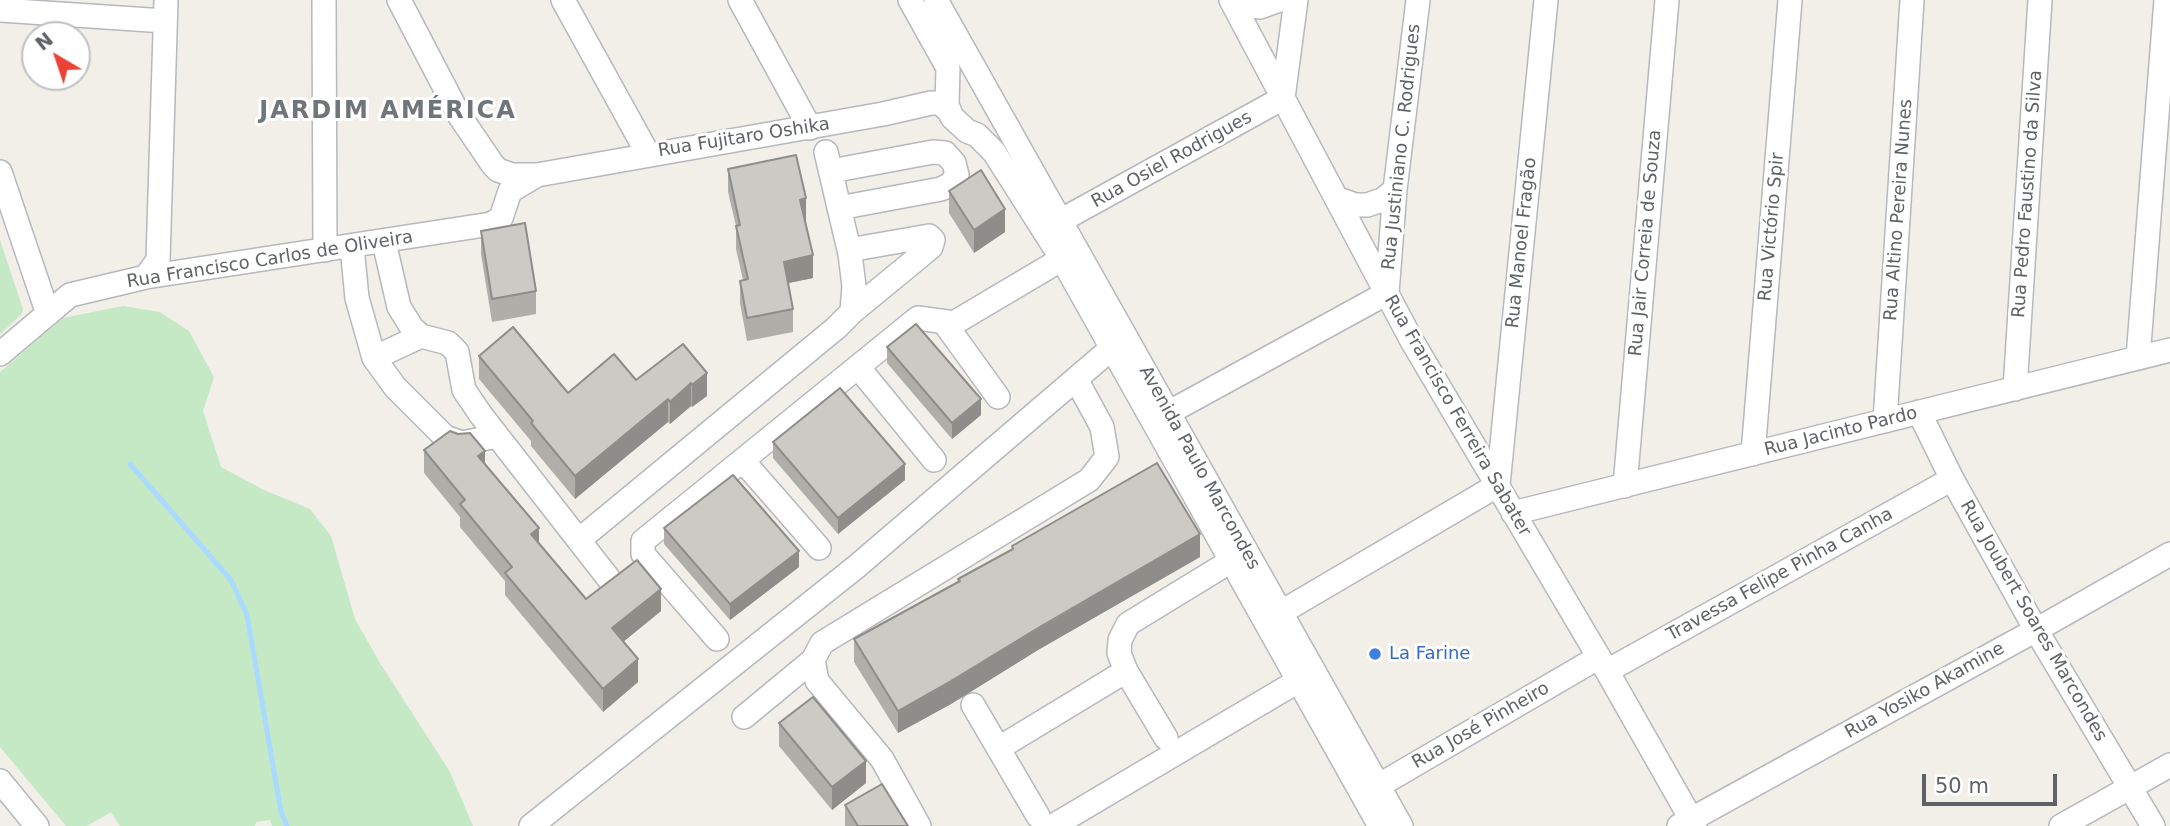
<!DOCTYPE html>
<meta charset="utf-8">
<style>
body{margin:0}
#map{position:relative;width:2170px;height:826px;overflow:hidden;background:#f1efe8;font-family:"DejaVu Sans",sans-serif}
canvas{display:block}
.north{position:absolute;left:21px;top:21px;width:70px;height:70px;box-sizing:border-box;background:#fff;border:2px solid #bfc1c3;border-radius:50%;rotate:321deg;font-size:19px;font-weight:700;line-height:28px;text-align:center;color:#5f6368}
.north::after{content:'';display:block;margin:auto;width:24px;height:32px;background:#ea4335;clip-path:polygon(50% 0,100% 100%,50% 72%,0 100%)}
.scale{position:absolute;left:1922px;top:774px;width:135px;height:32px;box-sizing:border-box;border:4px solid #5f6368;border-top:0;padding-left:9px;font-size:21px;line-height:24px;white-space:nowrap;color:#5f6368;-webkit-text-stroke:5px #fff;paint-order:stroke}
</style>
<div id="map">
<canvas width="2170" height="826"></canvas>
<div class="north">N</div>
<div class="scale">50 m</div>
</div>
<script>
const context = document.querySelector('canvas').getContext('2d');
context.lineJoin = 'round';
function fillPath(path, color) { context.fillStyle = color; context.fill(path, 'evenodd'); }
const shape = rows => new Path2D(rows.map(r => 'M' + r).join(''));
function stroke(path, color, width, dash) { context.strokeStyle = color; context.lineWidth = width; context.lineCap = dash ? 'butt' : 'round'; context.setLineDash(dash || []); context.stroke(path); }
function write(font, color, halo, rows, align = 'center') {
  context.font = font + ' "DejaVu Sans",sans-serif'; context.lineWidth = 6; context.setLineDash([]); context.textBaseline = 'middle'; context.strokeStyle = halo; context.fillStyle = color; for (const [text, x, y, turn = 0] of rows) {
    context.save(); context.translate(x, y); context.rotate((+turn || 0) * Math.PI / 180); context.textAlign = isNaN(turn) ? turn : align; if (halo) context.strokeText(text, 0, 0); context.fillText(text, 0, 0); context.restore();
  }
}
fillPath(shape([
 [0,240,23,309,21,315,0,334],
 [123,306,160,312,189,331,214,377,203,411,221,467,264,490,310,509,331,536,355,619,380,663,450,772,473,826,272,826,270,820,256,822,255,826,120,826,111,812,87,826,66,826,0,747,0,372,63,318]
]), '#c5e8c5');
stroke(shape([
 [130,464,231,580,247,615,281,812,287,826]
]), '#aadaff', 5);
const minor = shape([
 [324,0,325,250],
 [399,0,459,115,493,165,498,170,512,175,537,175,883,114,931,103,940,103,949,111],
 [563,0,648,154],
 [740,0,810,128],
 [910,0,948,68,947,105,952,117,967,131,977,135,994,152,1062,259,1380,826],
 [936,0,1401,826],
 [1231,0,1412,341,1607,671,1695,826],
 [1237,0,1245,5,1260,7,1280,0],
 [0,10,165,21],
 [1283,98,1296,0],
 [831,171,933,152,945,153,954,163,957,175,951,184,941,189,839,208],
 [0,172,48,314],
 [1336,198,1355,205,1367,205,1382,200,1395,190],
 [1060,221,1283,98],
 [384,242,399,307,412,328,421,336,448,343,457,352,464,390,481,415,609,579],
 [352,247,357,298,374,358,395,387,445,437,462,443,497,436],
 [849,250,929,236,933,240,931,247,852,312],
 [146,277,158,260,166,0],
 [943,321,998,397],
 [0,354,70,295,146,277,491,224,501,218,510,191,537,175],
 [374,358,421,336],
 [2138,358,2166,0],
 [858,367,934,460],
 [2015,389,2040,0],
 [1919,412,1952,479,2036,630,2153,826],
 [1157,419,1387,293,1395,190,1418,0],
 [1885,421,1912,0],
 [1753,454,1790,0],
 [743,461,819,548],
 [1625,486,1667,0],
 [1513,513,2170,350],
 [579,540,836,328,852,312,854,286,850,254,826,152],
 [1268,620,1498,485,1546,0],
 [717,639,643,554,643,541,918,318,954,323,1062,259],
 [1607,671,1952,479],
 [973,705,1038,816],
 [744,717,813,660],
 [1166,738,1126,671,1119,653,1120,640,1128,624,1231,561],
 [999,748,1126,671],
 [0,781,37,826],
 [1366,793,1599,657],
 [531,826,856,567,1112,348],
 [919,826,882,759,817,681,813,660,822,643,1089,480,1107,457,1102,427,1076,379],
 [1053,826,1298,681],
 [1679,826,2036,630,2170,554],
 [2061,826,2170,765]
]);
stroke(minor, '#b5b8bc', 26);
stroke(minor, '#fff', 23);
fillPath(shape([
 [728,169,806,221,813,278,788,283,793,309,793,332,747,341,740,303,740,281,743,280,736,249,736,226,728,192],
 [949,191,1005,232,974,253,949,213],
 [481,231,536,291,536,314,492,322,481,254],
 [683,344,707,396,692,407,691,406,670,424,668,422,575,499,531,446,531,441,479,379,479,356,568,393,636,380],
 [887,347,981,415,952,439,887,363],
 [458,434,485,464,539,543,586,599,661,611,623,642,638,682,603,712,505,595,505,581,460,527,460,517,424,473,424,450],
 [773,442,905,480,838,534,773,458],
 [664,528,799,567,730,620,664,544],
 [1012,546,1200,557,1038,650,951,704,898,733,854,662,854,639,958,582,958,579,1012,550],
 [779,723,866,783,832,810,779,746],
 [845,805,908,826,845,826]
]), '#afaea9');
fillPath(shape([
 [806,198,806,221,800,222,800,200],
 [1005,209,1005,232,974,253,974,230],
 [813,255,813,278,784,284,784,262],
 [707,373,707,396,692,407,692,385],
 [691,383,691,406,670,424,670,402],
 [668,399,668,422,575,499,575,476],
 [981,399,981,415,952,439,952,423],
 [485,451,485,473,478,456],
 [905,464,905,480,838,534,838,518],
 [539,528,539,550,531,534],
 [1200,534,1200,557,1038,650,951,704,898,733,898,711],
 [799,551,799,567,730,620,730,604],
 [661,589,661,611,612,651,612,628],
 [638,659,638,682,603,712,603,689],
 [866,761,866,783,832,810,832,787]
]), '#8f8d8a');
const building = shape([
 [796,155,806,198,800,200,813,255,784,262,793,309,747,318,740,281,748,279,736,226,740,225,728,169,796,155],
 [981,170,1005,209,974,230,949,191,981,170],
 [525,223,536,291,492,299,481,231,525,223],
 [916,324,981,399,952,423,887,347,916,324],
 [513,327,568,393,614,354,636,380,683,344,707,373,692,385,691,383,670,402,668,399,575,476,531,423,533,421,479,356,513,327],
 [840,388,905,464,838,518,773,442,840,388],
 [450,431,458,434,470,433,485,451,478,456,539,528,531,534,586,599,637,560,661,589,612,628,638,659,603,689,505,573,512,567,460,504,465,500,424,450,450,431],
 [1157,463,1200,534,1038,628,951,681,898,711,854,639,960,581,958,579,1013,549,1012,546,1157,463],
 [733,475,799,551,730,604,664,528,733,475],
 [813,697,866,761,832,787,779,723,813,697],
 [882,784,908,826,858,826,845,805,882,784]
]);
fillPath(building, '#cccac5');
stroke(building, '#8f8d8a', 2);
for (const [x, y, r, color] of [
 [1375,654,7,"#3f7fe0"]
]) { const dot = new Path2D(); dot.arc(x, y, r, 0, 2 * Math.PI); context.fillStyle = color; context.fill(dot); stroke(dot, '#fff', 2.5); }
write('18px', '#5f6368', '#fff', [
 ["Rua Fujitaro Oshika",744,138,-9],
 ["Rua Justiniano C. Rodrigues",1402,147,-84],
 ["Rua Osiel Rodrigues",1172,160,-29],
 ["Rua Pedro Faustino da Silva",2028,194,-86],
 ["Rua Altino Pereira Nunes",1899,210,-86],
 ["Rua Victório Spir",1772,227,-85],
 ["Rua Manoel Fragão",1522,243,-84],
 ["Rua Jair Correia de Souza",1646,243,-85],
 ["Rua Francisco Carlos de Oliveira",270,260,-9],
 ["Rua Francisco Ferreira Sabater",1457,416,60],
 ["Rua Jacinto Pardo",1841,432,-14],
 ["Avenida Paulo Marcondes",1199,468,61],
 ["Travessa Felipe Pinha Canha",1780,575,-29],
 ["Rua Joubert Soares Marcondes",2033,621,60],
 ["Rua Yosiko Akamine",1925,691,-29],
 ["Rua José Pinheiro",1481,726,-30]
]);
write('18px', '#366cbe', '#fff', [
 ["La Farine",1389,654]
], 'left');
context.letterSpacing = '2px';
write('bold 24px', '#70757a', '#fff', [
 ["JARDIM AMÉRICA",388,112]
]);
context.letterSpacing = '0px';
</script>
